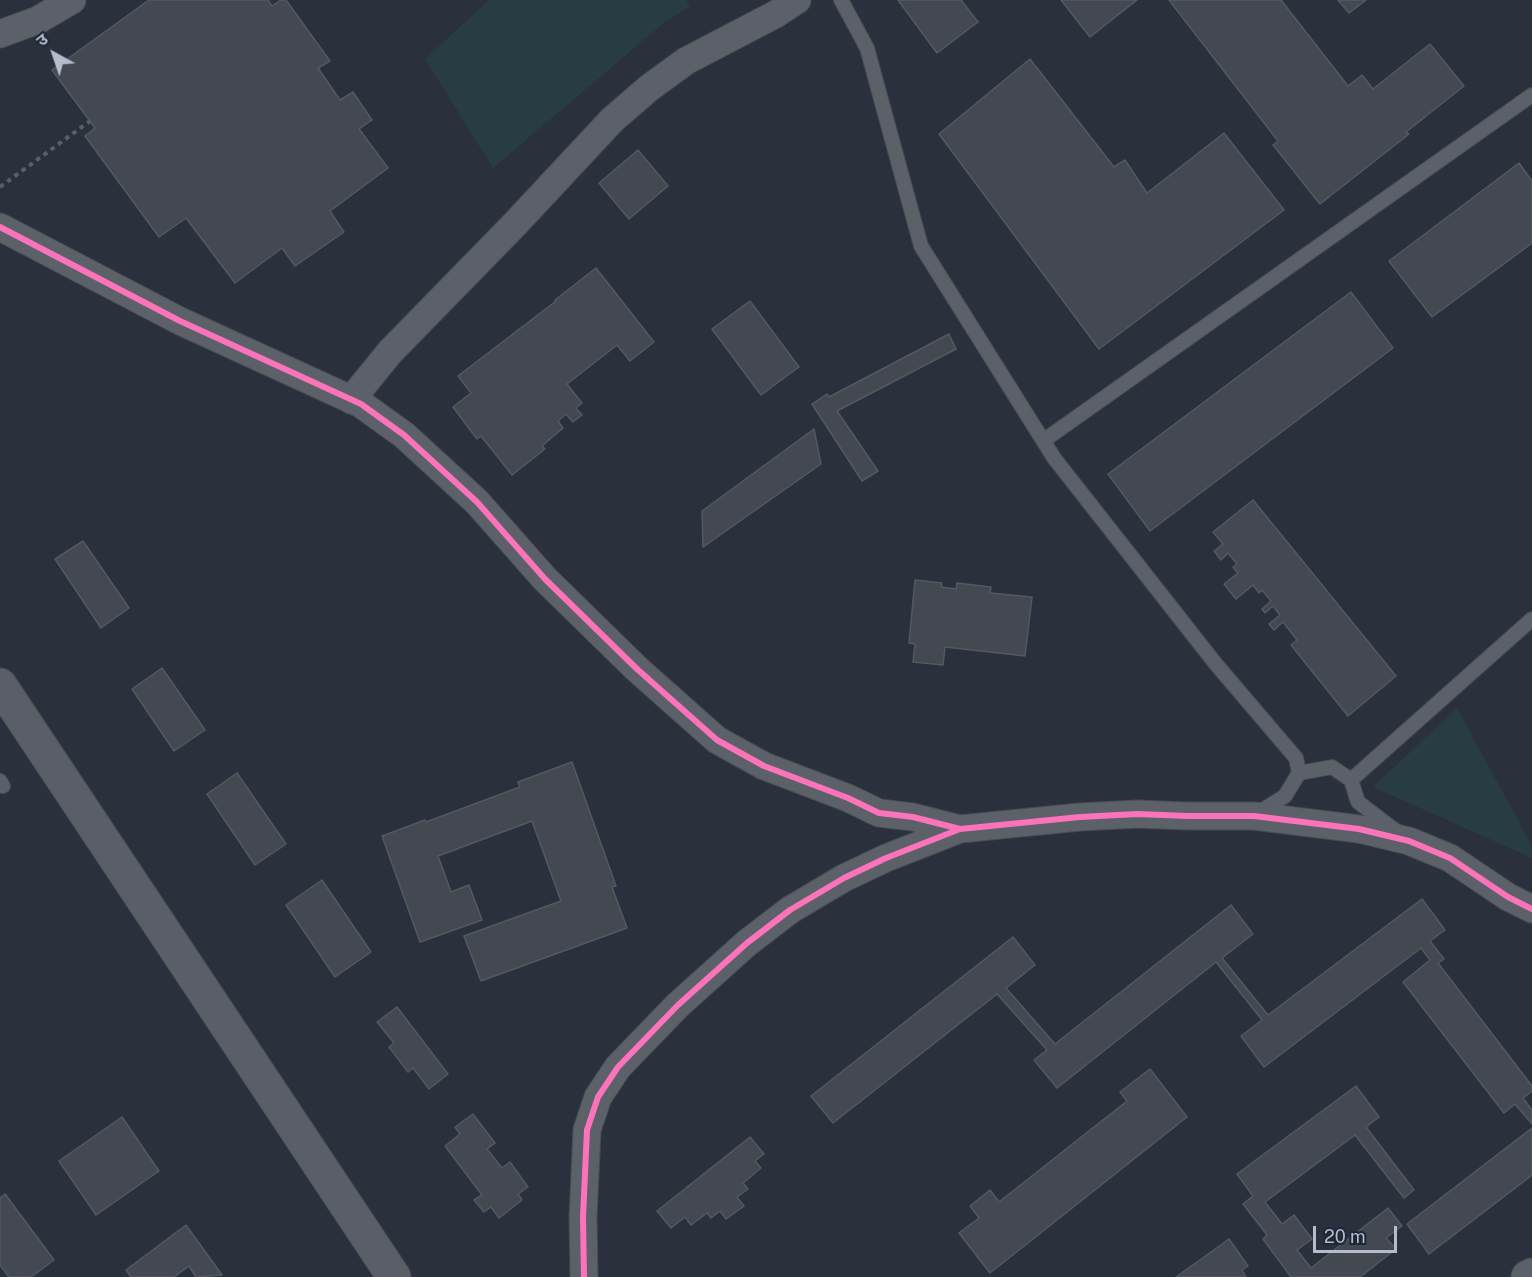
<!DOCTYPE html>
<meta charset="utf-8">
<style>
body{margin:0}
#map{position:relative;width:1532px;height:1277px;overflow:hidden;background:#2b313c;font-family:"Public Sans","Noto Sans Devanagari",sans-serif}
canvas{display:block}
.north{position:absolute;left:24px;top:24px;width:60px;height:60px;-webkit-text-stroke:4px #1d2737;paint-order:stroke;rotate:320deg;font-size:16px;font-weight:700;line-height:24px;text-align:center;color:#b5bdcc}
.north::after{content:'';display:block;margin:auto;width:21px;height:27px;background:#b5bdcc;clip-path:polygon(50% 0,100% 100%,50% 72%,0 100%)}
.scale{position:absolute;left:1313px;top:1226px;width:84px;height:27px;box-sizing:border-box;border:3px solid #b5bdcc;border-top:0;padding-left:8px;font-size:18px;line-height:21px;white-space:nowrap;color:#b5bdcc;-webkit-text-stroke:4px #1d2737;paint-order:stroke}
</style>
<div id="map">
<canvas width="1532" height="1277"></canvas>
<div class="north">उ</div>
<div class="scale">20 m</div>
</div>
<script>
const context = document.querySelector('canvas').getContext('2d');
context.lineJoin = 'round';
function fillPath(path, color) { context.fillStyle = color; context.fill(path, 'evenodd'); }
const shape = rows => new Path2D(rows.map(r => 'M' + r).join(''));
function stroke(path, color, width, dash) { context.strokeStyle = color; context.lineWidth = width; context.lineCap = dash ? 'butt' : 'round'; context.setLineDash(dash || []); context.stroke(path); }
fillPath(shape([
 [489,0,686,0,690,7,666,21,493,168,425,59],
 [1457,708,1532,846,1532,858,1373,787]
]), '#273d43');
const building = shape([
 [149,0,268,0,272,6,281,0,286,0,330,61,318,68,340,100,353,92,372,120,359,129,388,168,330,211,344,232,295,266,282,248,235,283,186,218,159,237,85,136,95,128,52,70,149,0],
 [898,0,961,0,978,22,937,53,898,0],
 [1061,0,1137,0,1090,37,1061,0],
 [1169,0,1281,0,1348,86,1362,75,1373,89,1430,44,1464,86,1406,132,1409,134,1320,204,1273,145,1278,141,1169,0],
 [1338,0,1366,0,1349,13,1338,0],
 [1030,59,1114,167,1125,160,1147,193,1224,133,1284,210,1099,349,939,134,1030,59],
 [638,150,668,186,629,219,599,183,638,150],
 [1519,163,1532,181,1532,243,1432,317,1389,261,1519,163],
 [596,268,654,342,630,361,617,345,567,384,582,403,576,408,582,415,573,422,566,414,558,421,563,428,542,446,545,449,512,475,481,436,477,439,453,407,471,393,458,376,556,301,555,300,596,268],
 [1351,292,1393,348,1150,531,1108,474,1351,292],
 [750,301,799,367,761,395,712,329,750,301],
 [949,334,956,349,837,411,878,471,862,481,812,404,827,394,829,397,949,334],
 [814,429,821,464,703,547,702,511,814,429],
 [1253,500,1396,676,1348,716,1291,645,1297,640,1283,622,1274,630,1269,624,1280,615,1273,606,1265,613,1262,609,1271,601,1262,590,1259,593,1253,585,1236,599,1224,584,1238,573,1233,567,1237,564,1228,553,1221,560,1214,551,1223,544,1213,532,1253,500],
 [83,541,129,608,101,628,55,559,83,541],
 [915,580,942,583,941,587,956,589,957,583,991,587,990,593,1032,597,1025,656,945,647,943,665,913,662,915,644,909,643,915,580],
 [162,668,205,730,174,751,132,689,162,668],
 [572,762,616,886,612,887,627,928,481,981,464,936,561,901,532,821,438,856,451,892,469,885,482,920,420,942,382,836,425,820,426,822,520,787,518,782,572,762],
 [237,773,286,844,255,865,207,794,237,773],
 [322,880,371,952,335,977,286,905,322,880],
 [1422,899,1445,930,1430,941,1444,959,1438,963,1532,1086,1532,1091,1523,1098,1532,1110,1532,1124,1515,1104,1504,1113,1403,982,1430,960,1421,948,1264,1067,1241,1036,1262,1020,1216,962,1057,1088,1034,1060,1047,1050,997,994,833,1123,811,1096,1013,937,1035,965,1006,988,1055,1044,1231,905,1253,934,1222,958,1268,1015,1422,899],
 [397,1007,448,1074,429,1089,413,1068,408,1072,389,1047,394,1043,377,1022,397,1007],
 [1150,1069,1187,1117,990,1273,959,1233,979,1218,970,1206,990,1190,999,1202,1127,1101,1120,1092,1150,1069],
 [1356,1086,1379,1117,1366,1127,1414,1190,1404,1198,1355,1135,1265,1202,1282,1224,1294,1215,1312,1239,1297,1250,1311,1268,1388,1208,1402,1226,1386,1238,1396,1249,1360,1277,1291,1277,1263,1239,1267,1235,1243,1204,1253,1196,1237,1174,1356,1086],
 [473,1114,495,1143,487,1149,502,1168,510,1162,528,1187,518,1194,522,1200,499,1218,491,1207,484,1212,474,1200,482,1195,445,1146,460,1134,455,1127,473,1114],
 [122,1117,159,1171,96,1215,59,1161,122,1117],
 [1532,1128,1532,1175,1429,1254,1407,1224,1532,1128],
 [750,1137,764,1154,755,1161,761,1168,743,1183,748,1189,737,1197,744,1206,726,1219,720,1211,711,1218,707,1213,691,1225,685,1217,671,1228,657,1211,750,1137],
 [5,1194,54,1260,31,1277,9,1277,0,1265,0,1198,5,1194],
 [186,1225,222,1275,196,1277,189,1266,174,1277,131,1277,126,1270,186,1225],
 [1229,1239,1248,1266,1242,1270,1246,1277,1176,1277,1229,1239]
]);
fillPath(building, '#434851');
stroke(building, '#535963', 1.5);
const service = shape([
 [841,0,867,48,921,246,1054,458,1215,663,1296,758,1299,773,1285,796,1255,815],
 [1043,441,1532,95],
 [1299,773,1332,767,1351,780,1358,802,1396,831],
 [1351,780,1532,619],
 [0,781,3,786]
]);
const minor = shape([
 [0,34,38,20,72,0],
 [0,227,180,321,361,404,404,435,477,502,545,579,637,669,717,740,764,766,848,798,879,813,913,817,960,829],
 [351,400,390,352,515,224,612,120,649,88,686,61,776,14,797,0],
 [584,1277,583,1217,587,1130,598,1097,618,1067,678,1005,747,943,790,910,844,878,886,858,960,829,1080,817,1137,814,1187,816,1254,816,1359,829,1409,841,1450,858,1508,897,1532,909]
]);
const tertiary = shape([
 [1528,1277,1532,1275]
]);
const secondary = shape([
 [0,685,394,1277]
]);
stroke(service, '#474c54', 16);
stroke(minor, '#474c54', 29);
stroke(tertiary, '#474c54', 35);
stroke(secondary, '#474c54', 35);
stroke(shape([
 [0,187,90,121]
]), '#595f66', 4, [4.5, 4.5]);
stroke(service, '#5b6069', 14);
stroke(minor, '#5b6069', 27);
stroke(tertiary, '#5b6069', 33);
stroke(secondary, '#5a5f67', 33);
stroke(shape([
 [0,227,180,321,361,404,404,435,477,502,545,579,637,669,717,740,764,766,848,798,879,813,913,817,960,829],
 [584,1277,583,1217,587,1130,598,1097,618,1067,678,1005,747,943,790,910,844,878,886,858,960,829,1080,817,1137,814,1187,816,1254,816,1359,829,1409,841,1450,858,1508,897,1532,909]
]), '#fb73b8', 6);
</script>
